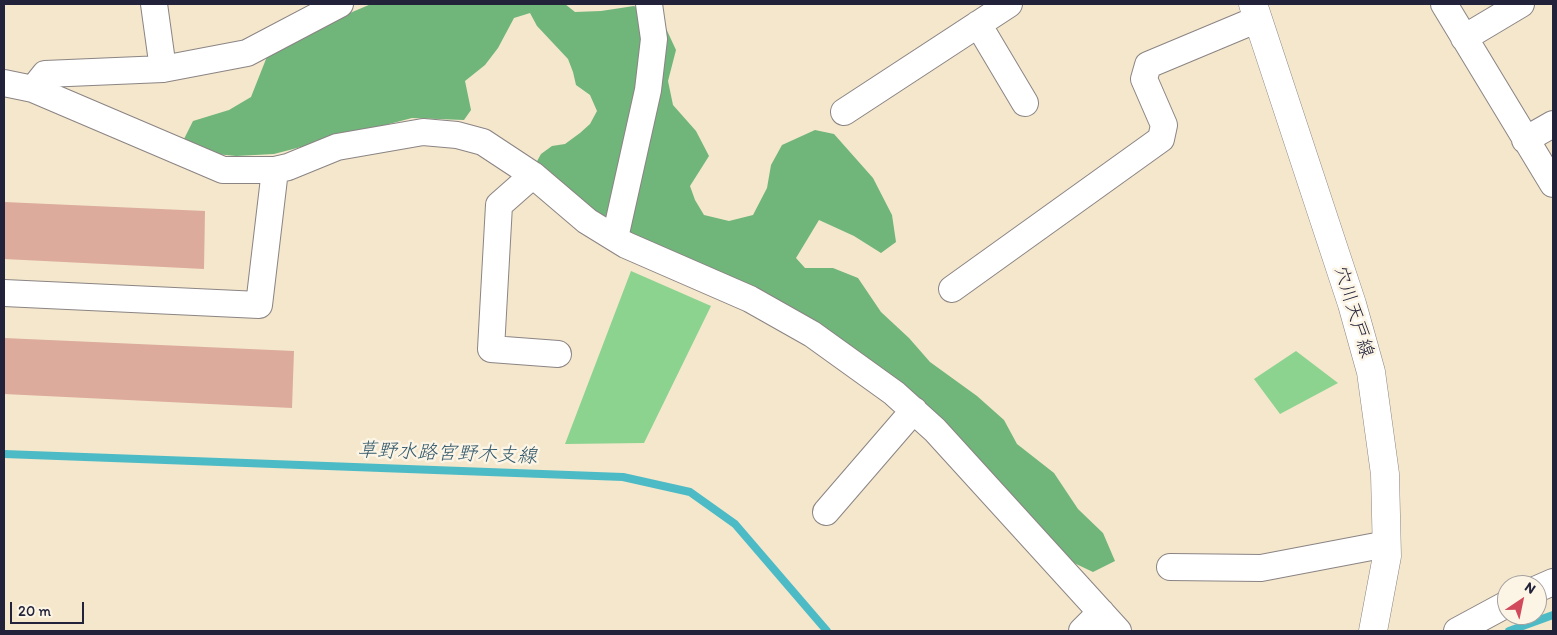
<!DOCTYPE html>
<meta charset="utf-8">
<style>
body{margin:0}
#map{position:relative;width:1557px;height:635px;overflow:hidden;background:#f4e7cc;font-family:Itim,sans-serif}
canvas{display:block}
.frame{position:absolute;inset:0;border:5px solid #22223b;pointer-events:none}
.north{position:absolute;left:1497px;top:575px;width:50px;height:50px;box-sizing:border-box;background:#fcf5e5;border:1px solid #a5a1a1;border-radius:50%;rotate:34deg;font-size:14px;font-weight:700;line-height:20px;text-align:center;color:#22223b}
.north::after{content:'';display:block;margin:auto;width:18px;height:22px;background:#d1495b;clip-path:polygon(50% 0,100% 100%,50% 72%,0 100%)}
.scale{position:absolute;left:10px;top:602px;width:74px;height:22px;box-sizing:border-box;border:2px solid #22223b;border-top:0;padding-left:6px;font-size:15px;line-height:18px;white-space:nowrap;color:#22223b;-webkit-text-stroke:4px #fcf5e5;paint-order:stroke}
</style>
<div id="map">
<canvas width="1557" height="635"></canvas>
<div class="frame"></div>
<div class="north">N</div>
<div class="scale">20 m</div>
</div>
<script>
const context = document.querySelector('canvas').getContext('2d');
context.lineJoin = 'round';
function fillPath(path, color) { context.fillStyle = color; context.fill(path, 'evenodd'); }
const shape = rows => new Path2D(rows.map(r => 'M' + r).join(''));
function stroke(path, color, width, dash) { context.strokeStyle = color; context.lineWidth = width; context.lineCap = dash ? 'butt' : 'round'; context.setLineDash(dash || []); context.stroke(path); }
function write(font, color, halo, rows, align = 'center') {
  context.font = font + ' Itim,"Klee One",sans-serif'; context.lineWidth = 5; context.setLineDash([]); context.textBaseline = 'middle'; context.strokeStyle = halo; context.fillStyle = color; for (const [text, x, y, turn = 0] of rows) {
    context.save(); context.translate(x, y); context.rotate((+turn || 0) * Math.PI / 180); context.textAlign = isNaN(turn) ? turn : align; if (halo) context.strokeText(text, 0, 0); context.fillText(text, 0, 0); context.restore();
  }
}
fillPath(shape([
 [631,271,711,306,644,443,565,444],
 [1296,351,1338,383,1280,414,1254,379]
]), '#8bd38f');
fillPath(shape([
 [371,4,565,4,575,12,601,11,634,6,663,22,676,50,668,81,673,105,696,131,709,156,690,186,695,200,704,215,729,221,753,215,767,188,771,165,782,145,815,130,834,134,873,178,892,215,896,242,881,253,854,236,819,220,796,258,805,268,833,268,858,278,881,312,909,338,930,362,977,396,1004,420,1017,444,1054,473,1078,509,1103,533,1115,561,1093,572,1074,563,936,424,648,243,592,212,536,163,541,154,552,146,565,144,580,133,590,124,597,111,590,95,576,85,573,72,568,59,537,26,530,13,514,18,498,48,485,65,465,81,471,110,464,120,412,118,274,154,236,156,216,154,184,139,193,121,229,110,251,97,268,54,331,13,350,13]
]), '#70b57a');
stroke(shape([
 [4,454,623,477,690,492,735,524,827,631],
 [1509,631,1553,615]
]), '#4dbbc5', 8);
fillPath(shape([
 [4,202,205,211,204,269,4,259],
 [4,338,294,351,292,408,4,394]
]), '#dcab9b');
const minor = shape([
 [154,4,163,69],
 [1444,4,1553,184],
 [978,24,1025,103],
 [1464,38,1521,4],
 [4,83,33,89,223,170,275,170,288,167,337,147,423,132,457,135,483,142,533,175,587,221,626,245,750,299,812,334,894,393,935,430,1118,631],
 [33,89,45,74,163,69,247,53,340,4],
 [844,112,1009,4],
 [1525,140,1553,124],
 [533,175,499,205,491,349,558,354],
 [615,238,648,90,654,39,649,4],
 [952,289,1161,139,1164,125,1144,79,1148,65,1258,19],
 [4,293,259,305,275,170],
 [826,512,914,410],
 [1170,567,1261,568,1387,544],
 [1537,589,1553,582],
 [1082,631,1101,612],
 [1457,631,1507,604]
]);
const major = shape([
 [1253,4,1352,304,1371,372,1385,474,1387,556,1373,631]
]);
stroke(minor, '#8b8484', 28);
stroke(major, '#8b8484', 29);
stroke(minor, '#fff', 26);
stroke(major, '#fff', 28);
write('19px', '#22223b', '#fcf5e5', [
 ["穴川天戸線",1353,312,73]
]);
write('italic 20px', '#31586b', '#fcf5e5', [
 ["草野水路宮野木支線",447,454,2]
]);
</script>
